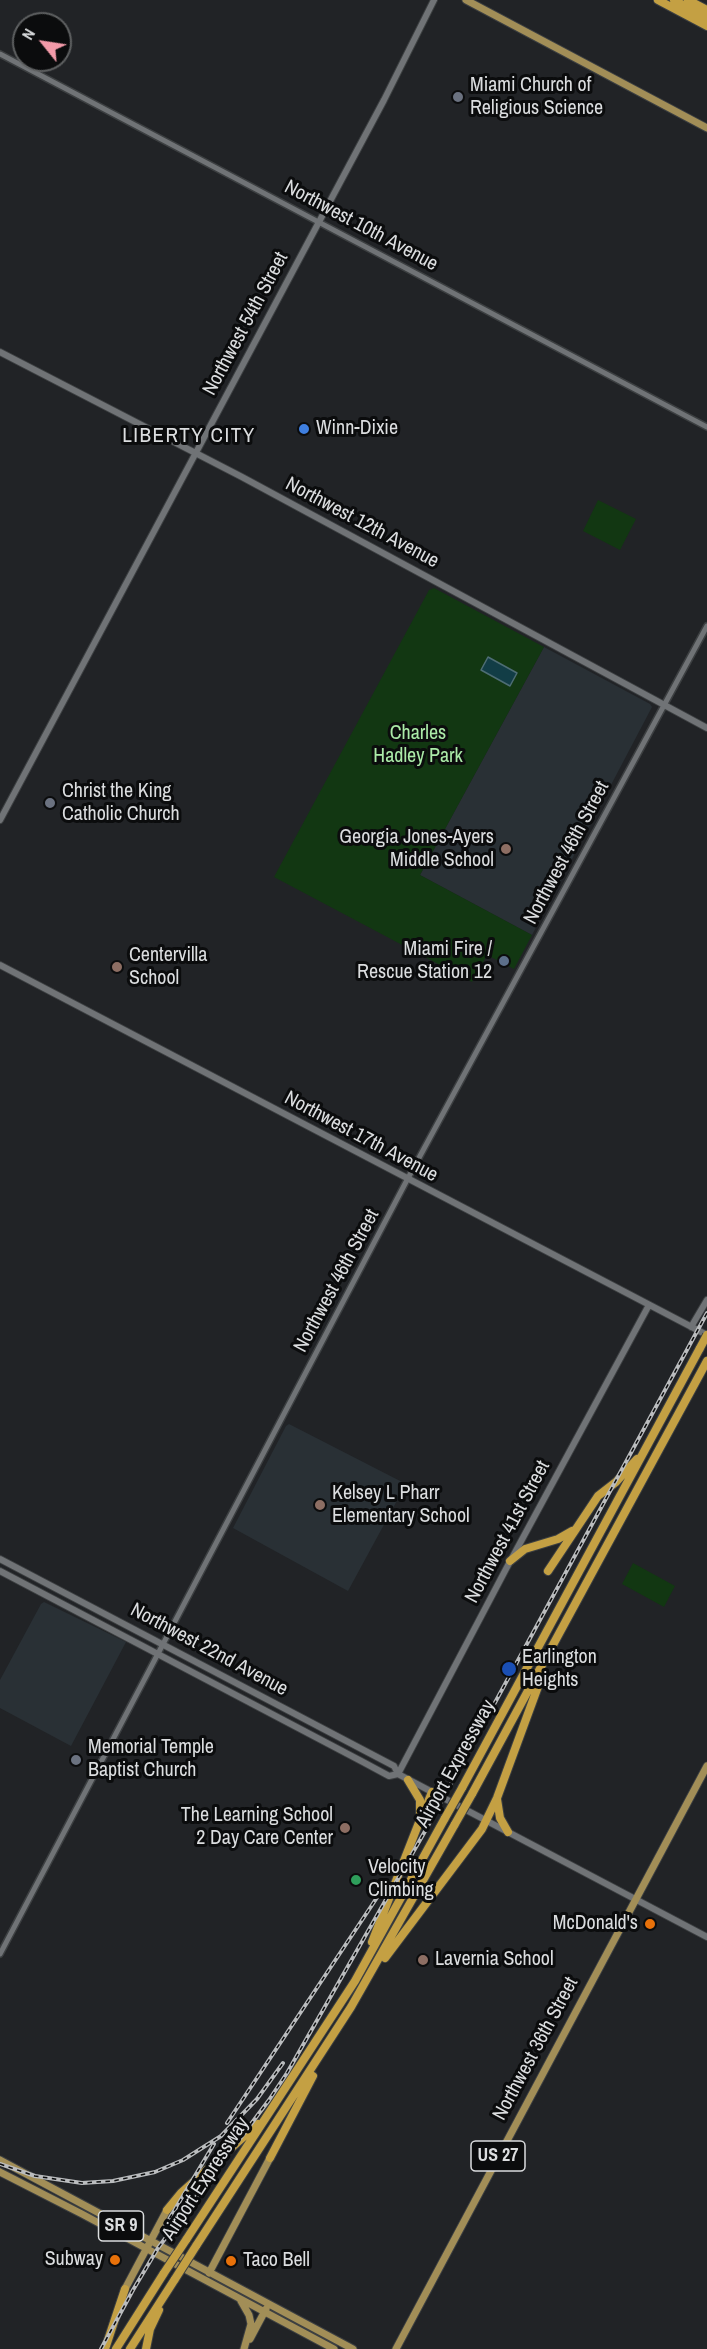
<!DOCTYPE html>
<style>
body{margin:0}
#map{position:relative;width:707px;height:2349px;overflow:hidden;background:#212326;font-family:"Archivo Narrow",sans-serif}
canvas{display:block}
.north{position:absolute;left:12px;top:12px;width:60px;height:60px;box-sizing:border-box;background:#0b0c0d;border:2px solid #5e6061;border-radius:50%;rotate:300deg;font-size:16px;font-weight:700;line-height:24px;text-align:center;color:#dbdddf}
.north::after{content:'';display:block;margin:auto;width:21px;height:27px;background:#f39aa9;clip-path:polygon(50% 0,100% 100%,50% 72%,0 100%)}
</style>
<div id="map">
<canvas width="707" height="2349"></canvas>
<div class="north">N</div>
</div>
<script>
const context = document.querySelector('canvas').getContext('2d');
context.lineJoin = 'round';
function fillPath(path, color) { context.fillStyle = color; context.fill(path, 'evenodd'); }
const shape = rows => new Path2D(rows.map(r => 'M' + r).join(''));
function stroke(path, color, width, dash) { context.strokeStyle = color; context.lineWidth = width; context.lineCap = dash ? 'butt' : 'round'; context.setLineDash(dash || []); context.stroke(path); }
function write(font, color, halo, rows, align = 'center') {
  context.font = font + ' "Archivo Narrow",sans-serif'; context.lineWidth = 6; context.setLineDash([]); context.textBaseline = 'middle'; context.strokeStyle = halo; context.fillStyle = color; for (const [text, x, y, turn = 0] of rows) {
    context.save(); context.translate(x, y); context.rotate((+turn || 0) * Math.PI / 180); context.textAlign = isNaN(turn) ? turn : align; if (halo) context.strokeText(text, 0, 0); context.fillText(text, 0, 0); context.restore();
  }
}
fillPath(shape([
 [544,647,650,704,652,707,532,935,420,875],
 [289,1424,406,1484,348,1591,233,1528,286,1426],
 [44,1602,126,1642,71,1746,0,1708,0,1680,41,1604]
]), '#293035');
fillPath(shape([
 [598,500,636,519,620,550,583,531],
 [434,588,544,647,420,875,532,935,514,969,487,955,472,982,274,877,429,590],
 [633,1563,675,1586,664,1607,622,1584]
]), '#123712');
const water = shape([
 [488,657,517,673,510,686,481,670,488,657]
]);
fillPath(water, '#123d46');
stroke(water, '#4e6d74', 1.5);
const tertiary = shape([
 [0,54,707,427],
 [0,1954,407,1180,707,626]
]);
const secondary = shape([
 [0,352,242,477,707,728],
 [0,820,384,100,434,0],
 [0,965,707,1335],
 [691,1327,707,1300],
 [0,1559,394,1766,398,1774,707,1937],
 [0,1571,363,1762,389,1776,398,1774],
 [398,1774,506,1569,649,1305]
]);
const primary = shape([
 [466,0,707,128],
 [0,2160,353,2349],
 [0,2172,82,2214,334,2349],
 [209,2273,270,2158],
 [125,2289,167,2210],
 [241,2301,249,2315,251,2324,244,2349],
 [250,2339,266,2309],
 [396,2349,707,1766]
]);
const motorway = shape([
 [658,0,707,26],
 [674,0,707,18],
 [688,0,707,10],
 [510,1561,525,1549,558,1539,572,1531],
 [548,1571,598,1496,616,1482,637,1459],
 [462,1788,700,1348],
 [472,1794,707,1361],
 [497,1799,500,1818,508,1832],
 [423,1814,432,1792],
 [372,1942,420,1820,420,1800,408,1780],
 [385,1958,482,1829,497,1798,543,1673],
 [270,2158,313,2076],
 [167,2210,181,2193,258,2124],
 [186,2240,355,1981,445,1818],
 [196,2246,351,2007,455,1824],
 [105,2349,125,2289],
 [116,2349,164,2273],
 [130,2349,175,2279],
 [146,2349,150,2329,159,2310]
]);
stroke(tertiary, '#3c3f41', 8);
stroke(secondary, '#3c3f41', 8);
stroke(primary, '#3c3f41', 9);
stroke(motorway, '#3c3f41', 10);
stroke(tertiary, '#707376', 5);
stroke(secondary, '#707376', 6);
stroke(primary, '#a28e57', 7);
stroke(motorway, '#c4a043', 8);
const rail = shape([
 [227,2123,378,1896],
 [0,2164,35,2176,82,2183,113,2181,155,2172,183,2160,221,2136,257,2099,283,2063],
 [165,2226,214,2144],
 [101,2349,133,2290,158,2248,269,2100,287,2073,424,1833,707,1313]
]);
stroke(rail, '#babcbe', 4);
stroke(rail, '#0b0c0d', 1.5, [4.5]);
const motorwayBridge = shape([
 [700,1348,707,1335],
 [445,1818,462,1788],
 [455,1824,472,1794],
 [164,2273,186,2240],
 [175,2279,196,2246]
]);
stroke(motorwayBridge, '#3c3f41', 10, []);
stroke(motorwayBridge, '#c4a043', 8);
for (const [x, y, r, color] of [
 [458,97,6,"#6b7280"],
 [304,429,6,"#3f7fe0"],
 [50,803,6,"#6b7280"],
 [506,849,6,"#8d6e63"],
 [504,961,6,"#5c6f8a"],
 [117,967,6,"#8d6e63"],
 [320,1505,6,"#8d6e63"],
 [509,1669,8,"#1a4fb4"],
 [76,1760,6,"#6b7280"],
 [345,1828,6,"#8d6e63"],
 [356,1880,6,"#2e9e5b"],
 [650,1924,6,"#e8710a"],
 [423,1960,6,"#8d6e63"],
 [115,2260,6,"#e8710a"],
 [231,2261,6,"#e8710a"]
]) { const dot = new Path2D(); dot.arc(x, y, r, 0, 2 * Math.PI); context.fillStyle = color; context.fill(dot); stroke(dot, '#0b0c0d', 2); }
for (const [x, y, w] of [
 [498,2156,54],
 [121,2226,45]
]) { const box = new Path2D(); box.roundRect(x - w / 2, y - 15, w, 30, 4.5); context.fillStyle = '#0b0c0d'; context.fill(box); stroke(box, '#dbdddf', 1.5); }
write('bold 18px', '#dbdddf', null, [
 ["US 27",498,2156],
 ["SR 9",121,2226]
]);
write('20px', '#dbdddf', '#0b0c0d', [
 ["Miami Church of",470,86],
 ["Religious Science",470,109],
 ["Winn-Dixie",316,429],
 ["Christ the King",62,792],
 ["Catholic Church",62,815],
 ["Georgia Jones-Ayers",494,838,"right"],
 ["Middle School",494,861,"right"],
 ["Miami Fire /",492,950,"right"],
 ["Rescue Station 12",492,973,"right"],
 ["Centervilla",129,956],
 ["School",129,979],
 ["Kelsey L Pharr",332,1494],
 ["Elementary School",332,1517],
 ["Earlington",522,1658],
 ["Heights",522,1681],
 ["Memorial Temple",88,1748],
 ["Baptist Church",88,1771],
 ["The Learning School",333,1816,"right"],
 ["2 Day Care Center",333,1839,"right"],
 ["Velocity",368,1868],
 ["Climbing",368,1891],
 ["McDonald's",638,1924,"right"],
 ["Lavernia School",435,1960],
 ["Subway",103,2260,"right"],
 ["Taco Bell",243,2261]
], 'left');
write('20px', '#dbdddf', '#0b0c0d', [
 ["Northwest 10th Avenue",361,226,28],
 ["Northwest 54th Street",246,324,-62],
 ["Northwest 12th Avenue",362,523,28],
 ["Northwest 46th Street",567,853,-62],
 ["Northwest 17th Avenue",361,1137,28],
 ["Northwest 46th Street",337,1281,-62],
 ["Northwest 41st Street",508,1532,-62],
 ["Northwest 22nd Avenue",209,1650,28],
 ["Airport Expressway",456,1764,-61],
 ["Northwest 36th Street",536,2049,-62],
 ["Airport Expressway",206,2179,-57]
]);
write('20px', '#abeba8', '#0b0c0d', [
 ["Charles",418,734],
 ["Hadley Park",418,757]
]);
context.letterSpacing = '1.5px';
write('21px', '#dbdddf', '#0b0c0d', [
 ["LIBERTY CITY",189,436]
]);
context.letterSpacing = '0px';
</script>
